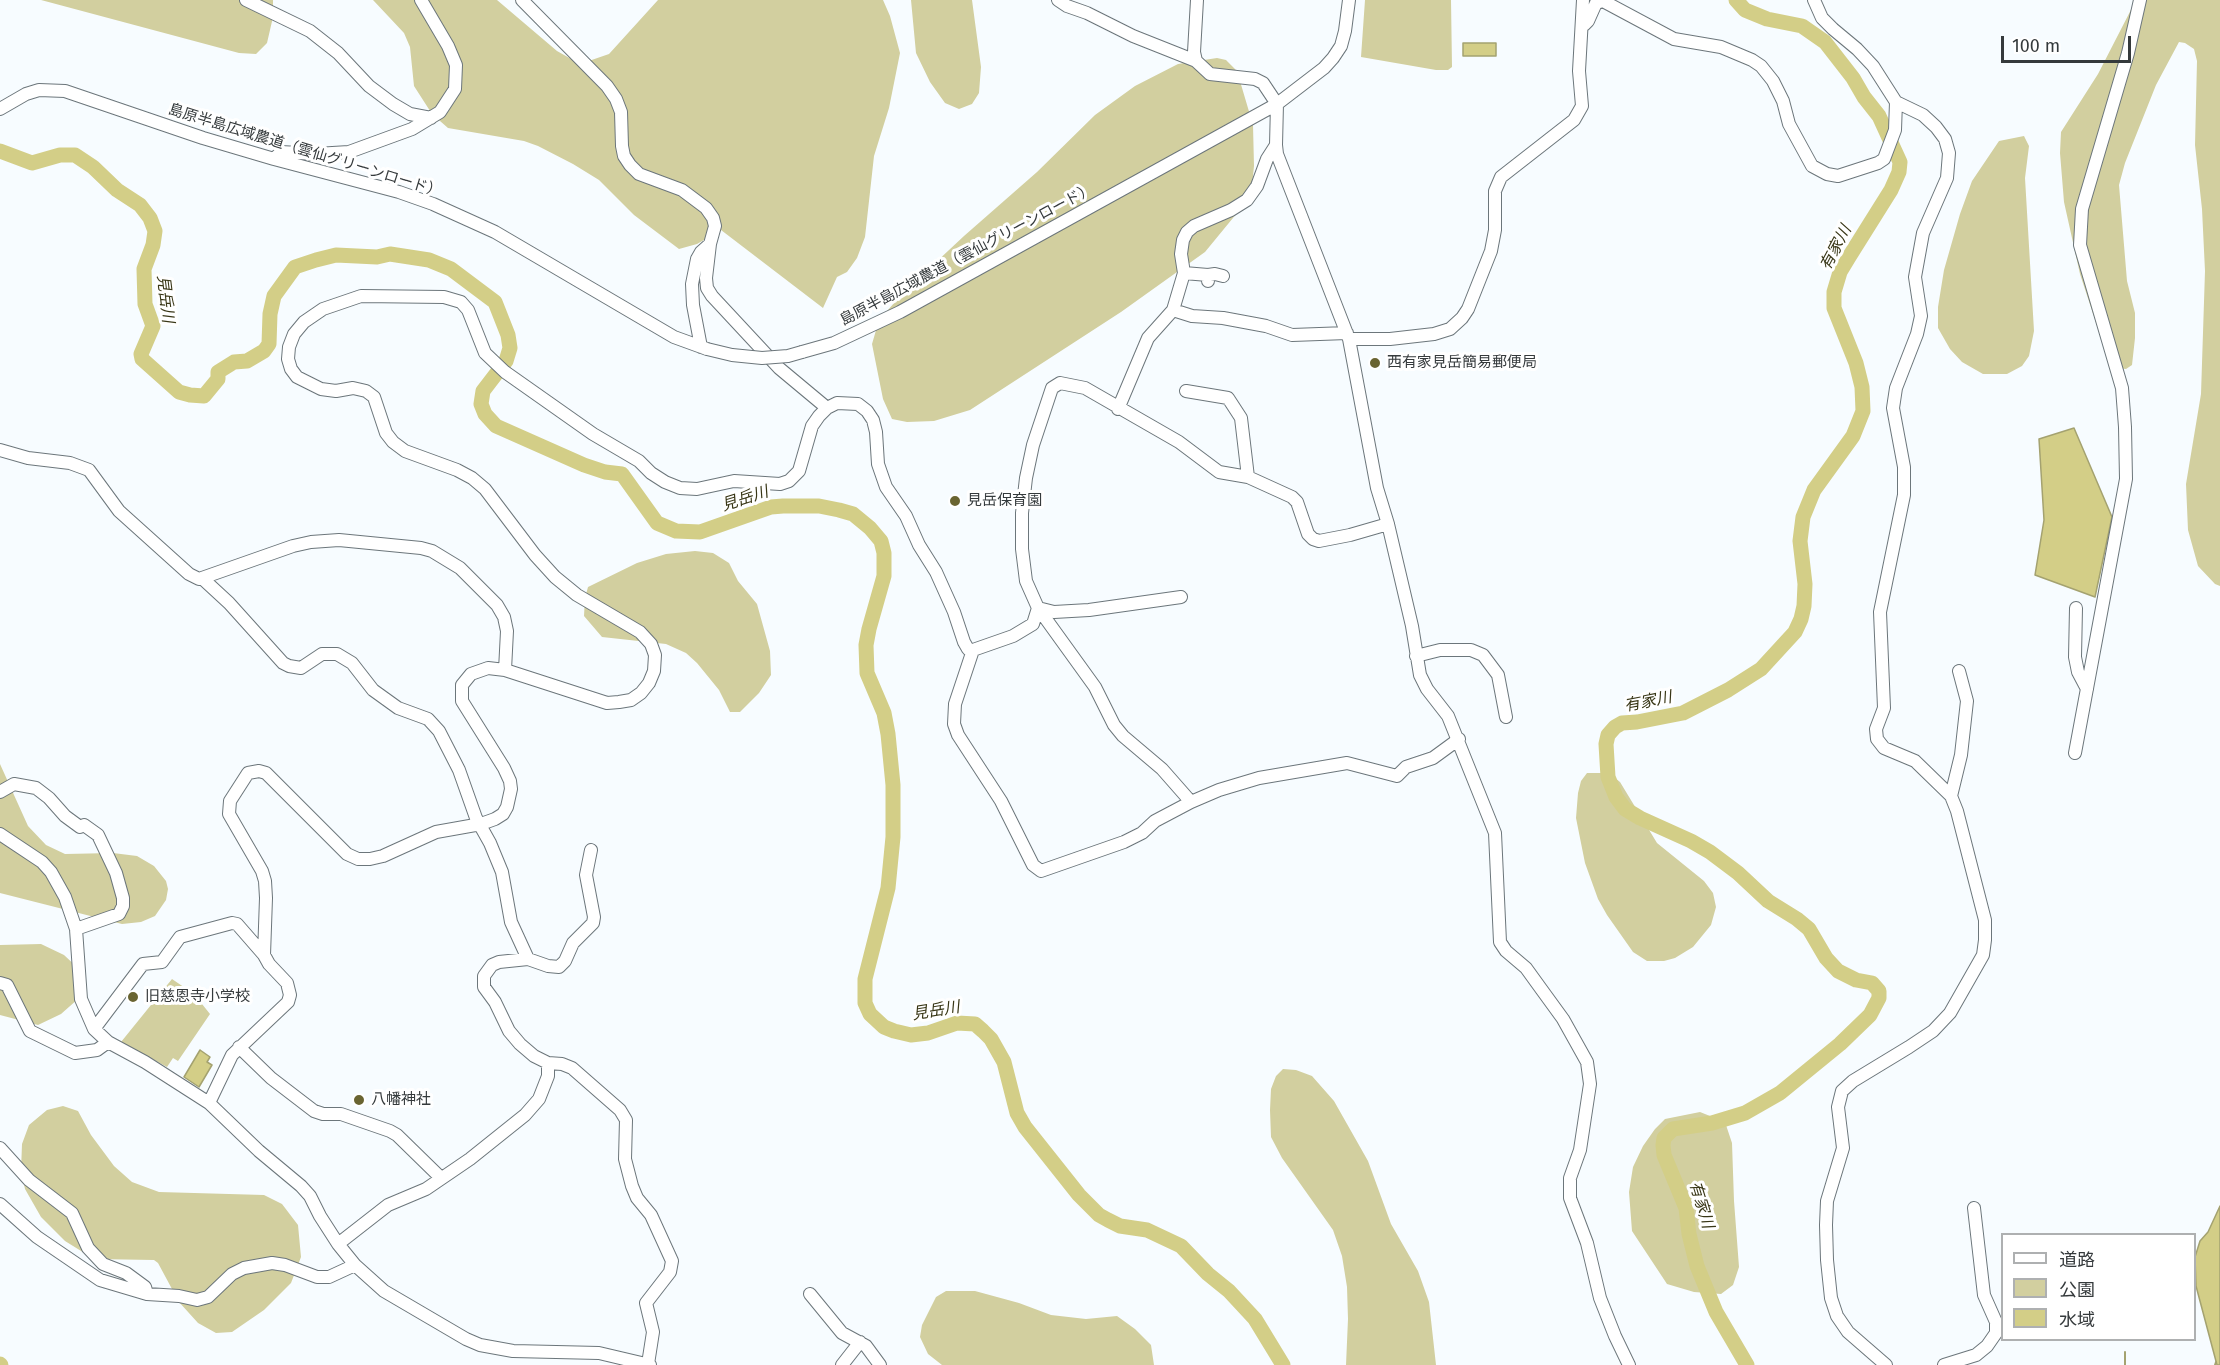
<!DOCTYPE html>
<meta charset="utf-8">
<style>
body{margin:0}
#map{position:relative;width:2220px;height:1365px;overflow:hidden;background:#f7fcff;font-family:"Fira Sans","Noto Sans JP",sans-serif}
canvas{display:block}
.legend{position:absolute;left:2001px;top:1233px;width:195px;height:108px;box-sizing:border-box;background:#fff;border:2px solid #aeb0b1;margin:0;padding:8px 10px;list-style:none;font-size:18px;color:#353a3c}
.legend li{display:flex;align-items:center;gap:12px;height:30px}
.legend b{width:30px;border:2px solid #aeb0b1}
.scale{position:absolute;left:2001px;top:36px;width:130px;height:27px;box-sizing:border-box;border:3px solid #353a3c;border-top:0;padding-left:8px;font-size:18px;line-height:21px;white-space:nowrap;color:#353a3c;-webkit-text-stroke:4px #fff;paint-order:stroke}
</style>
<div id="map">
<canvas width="2220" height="1365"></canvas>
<ul class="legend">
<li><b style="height:8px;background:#fff"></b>道路</li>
<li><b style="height:16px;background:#d2cf9f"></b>公園</li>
<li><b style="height:16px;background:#d3ce87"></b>水域</li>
</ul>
<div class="scale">100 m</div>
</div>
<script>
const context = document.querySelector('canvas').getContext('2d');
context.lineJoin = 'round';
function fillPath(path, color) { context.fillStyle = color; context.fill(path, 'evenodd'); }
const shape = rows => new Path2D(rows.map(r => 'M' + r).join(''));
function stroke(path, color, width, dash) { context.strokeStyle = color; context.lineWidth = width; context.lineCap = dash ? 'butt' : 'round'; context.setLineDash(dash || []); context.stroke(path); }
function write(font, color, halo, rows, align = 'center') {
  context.font = font + ' "Fira Sans","Noto Sans JP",sans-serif'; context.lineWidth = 6; context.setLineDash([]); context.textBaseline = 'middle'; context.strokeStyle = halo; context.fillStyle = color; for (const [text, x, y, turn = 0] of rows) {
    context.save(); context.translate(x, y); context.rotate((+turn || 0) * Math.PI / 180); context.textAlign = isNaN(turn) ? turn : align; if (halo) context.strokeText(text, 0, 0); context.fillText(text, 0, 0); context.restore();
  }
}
fillPath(shape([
 [41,0,273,0,273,17,267,43,256,54,239,53],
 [373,0,497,0,557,51,580,64,609,54,658,0,883,0,890,16,900,53,889,108,874,156,865,237,857,258,847,272,837,277,823,308,721,230,697,244,679,249,634,215,599,180,573,164,538,146,524,141,448,128,432,114,414,86,410,47,404,33],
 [911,0,972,0,981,67,979,93,972,104,959,109,945,103,930,82,916,53],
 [1365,0,1451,0,1452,67,1448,70,1436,70,1361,57],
 [2136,0,2220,0,2220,586,2215,584,2198,566,2188,530,2186,484,2201,394,2205,271,2202,209,2195,145,2197,61,2194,49,2185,43,2179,42,2156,85,2125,163,2119,185,2127,281,2135,313,2135,338,2132,365,2126,369,2117,368,2099,332,2080,274,2064,202,2060,153,2061,132,2098,74],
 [1217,58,1226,60,1237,71,1253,125,1254,166,1252,186,1242,207,1205,252,1121,312,970,410,934,421,907,422,892,419,883,399,872,344,879,320,903,293,964,236,1037,172,1095,115,1135,86,1178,64],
 [2024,136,2029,146,2025,178,2034,331,2029,356,2022,366,2007,374,1983,374,1962,362,1950,349,1938,328,1938,307,1944,270,1960,214,1972,181,1999,141],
 [695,551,713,553,729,563,738,581,757,604,770,651,771,675,759,693,740,712,730,712,719,690,697,663,686,653,666,644,602,637,584,616,585,598,588,587,637,563,666,554],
 [0,764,28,826,46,845,65,854,113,853,137,856,154,866,166,881,168,889,166,900,155,916,141,922,122,924,0,893],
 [1587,773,1609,773,1620,782,1657,843,1704,881,1713,893,1716,907,1711,925,1693,947,1675,958,1664,961,1647,961,1633,952,1607,915,1598,899,1585,863,1576,818,1578,793,1581,781],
 [41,944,64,955,80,970,78,999,61,1014,38,1025,0,1015,0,945],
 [172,979,194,994,210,1014,178,1061,173,1058,167,1067,121,1042],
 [1283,1069,1296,1070,1312,1076,1334,1101,1368,1161,1391,1224,1418,1271,1429,1302,1436,1365,1346,1365,1348,1319,1347,1287,1342,1256,1333,1230,1282,1158,1271,1137,1270,1110,1271,1089,1276,1076],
 [63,1106,78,1111,91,1135,114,1166,132,1182,159,1192,264,1195,282,1204,298,1225,301,1257,291,1283,264,1310,232,1332,216,1333,198,1323,179,1302,158,1263,154,1260,94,1259,65,1241,41,1217,25,1189,21,1171,22,1144,29,1125,47,1110],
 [1700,1112,1725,1122,1732,1143,1734,1201,1739,1267,1733,1285,1721,1294,1694,1292,1667,1284,1632,1231,1629,1192,1633,1167,1643,1146,1655,1129,1665,1119],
 [946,1291,975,1291,1019,1303,1051,1315,1086,1319,1117,1316,1135,1329,1151,1345,1154,1365,942,1365,928,1354,920,1337,922,1325,936,1297]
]), '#d2cf9f');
const water = shape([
 [1463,43,1496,43,1496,56,1463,56,1463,43],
 [2074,428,2112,517,2095,597,2035,575,2044,520,2039,439,2074,428],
 [200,1050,210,1057,207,1062,212,1065,199,1087,184,1077,200,1050],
 [2220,1206,2220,1365,2217,1365,2196,1286,2195,1257,2200,1241,2208,1232,2220,1206]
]);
fillPath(water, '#d3ce87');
stroke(water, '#a4a270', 1.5);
stroke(shape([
 [2125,1365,2125,1352],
 [2215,1365,2216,1362]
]), '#a4a270', 2);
stroke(shape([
 [1736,0,1745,10,1767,19,1802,26,1825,42,1853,78,1864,97,1879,116,1900,162,1899,172,1891,190,1849,257,1840,272,1834,292,1834,308,1856,363,1862,387,1863,411,1853,436,1814,490,1803,517,1800,541,1805,584,1804,606,1801,619,1795,632,1761,669,1728,690,1683,713,1637,722,1622,723,1615,727,1608,735,1606,744,1608,777,1616,797,1625,809,1640,818,1691,841,1710,852,1738,873,1768,901,1797,919,1809,929,1826,958,1838,971,1856,980,1872,983,1879,991,1879,998,1870,1015,1840,1044,1780,1093,1745,1113,1712,1123,1673,1129,1664,1138,1663,1145,1664,1155,1686,1208,1689,1234,1697,1266,1716,1312,1747,1365],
 [0,151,32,163,60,155,75,155,93,167,117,190,140,205,150,218,155,231,153,245,144,269,145,304,153,326,141,354,142,359,179,392,190,395,204,396,218,379,218,372,234,362,247,361,264,351,269,344,270,314,274,296,295,267,316,260,336,255,377,257,390,254,429,260,451,269,495,302,508,335,510,348,506,361,483,391,481,404,485,414,496,426,584,465,605,472,622,474,657,523,676,531,700,532,771,507,783,506,819,506,839,510,853,514,870,528,881,541,884,553,884,576,869,629,866,645,867,673,884,713,888,734,893,785,893,837,888,888,865,979,865,1003,870,1014,884,1027,894,1031,911,1035,928,1033,957,1023,975,1024,983,1031,991,1039,1004,1062,1017,1113,1025,1127,1079,1195,1099,1215,1108,1220,1120,1226,1147,1230,1181,1246,1208,1274,1229,1291,1255,1319,1283,1365],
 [0,1364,1,1365]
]), '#d3ce87', 15);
const minor = shape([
 [246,0,310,31,338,53,369,86,393,104,410,114,431,118],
 [522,0,607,86,616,99,621,112,622,146,624,156,630,165,639,174,682,190,706,208,713,218,715,226,710,244,706,278,707,288,712,296,779,368,827,408],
 [1058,0,1067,6,1087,13,1133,36,1196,61,1210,74,1255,79,1263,83,1277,104,1276,145,1277,154,1349,339,1377,488,1388,524,1412,626,1420,675,1427,689,1448,716,1495,833,1500,942,1506,951,1526,968,1539,986,1563,1019,1587,1062,1590,1084,1580,1150,1570,1178,1570,1198,1587,1243,1600,1298,1615,1336,1629,1365],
 [1814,0,1822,18,1833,29,1857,49,1873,66,1896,102,1923,115,1936,127,1945,139,1949,153,1947,178,1923,233,1915,277,1921,316,1917,334,1896,388,1893,408,1904,467,1904,495,1880,612,1884,708,1876,729,1877,739,1884,748,1915,761,1951,796,1957,811,1985,920,1985,940,1983,955,1950,1013,1933,1031,1909,1047,1853,1081,1842,1091,1838,1107,1843,1148,1827,1201,1826,1225,1827,1260,1831,1298,1837,1316,1848,1332,1886,1365],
 [1584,25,1588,21,1596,3,1603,1,1674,39,1721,47,1752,60,1761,66,1773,81,1783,101,1789,124,1812,166,1827,174,1838,176,1878,163,1884,159,1895,130,1896,102],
 [1196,61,1194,52,1197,0],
 [0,109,26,94,39,90,65,91,203,138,274,159,399,192,433,204,495,232,674,337,707,349],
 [274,159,281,152,316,154,349,152,412,129,440,112,455,89,456,65,448,46,421,0],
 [1184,273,1208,275,1208,281],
 [1208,275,1215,274,1223,276],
 [1173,310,1184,273,1181,254,1183,240,1187,232,1194,226,1231,210,1247,200,1257,186,1267,159,1276,145],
 [1349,339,1390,339,1434,334,1450,329,1462,318,1468,309,1491,251,1495,230,1495,191,1501,177,1574,120,1582,106,1579,71,1583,0],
 [701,347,693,305,692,284,697,259,701,252,710,244],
 [802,352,834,343,900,312,1277,104,1324,68,1333,58,1341,46,1345,31,1349,0],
 [1186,391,1228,398,1241,418,1248,477],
 [1118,409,1148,338,1173,310,1192,316,1223,318,1266,326,1292,335,1347,333],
 [0,450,28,458,70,463,89,470,119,511,189,574,199,579,293,546,311,542,339,540,421,548,432,551,460,568,497,605,504,617,507,631,505,670],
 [203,579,229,603,283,663,289,666,301,668,322,654,337,654,352,663,373,690,398,708,428,719,439,731,459,770,476,818,490,843,502,872,511,922,528,959,499,962,492,965,484,976,484,987,495,1002,509,1031,520,1044,534,1056,548,1063,562,1064,572,1068,620,1110,626,1120,625,1159,632,1186,637,1198,651,1215,672,1261,670,1272,646,1303,653,1332,648,1364],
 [1038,608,1054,612,1089,610,1181,597],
 [2076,608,2075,657,2078,672,2087,689],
 [973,650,955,704,954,724,958,735,1001,801,1033,865,1041,871,1124,842,1142,833,1155,821,1191,802,1219,790,1259,778,1347,763,1397,776,1406,767,1433,758,1459,739],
 [973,650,1013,636,1033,624,1038,608],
 [1416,656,1440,650,1471,650,1483,655,1498,675,1506,717],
 [2075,753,2126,479,2125,427,2122,388,2080,245,2082,209,2128,53,2140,0],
 [0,792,14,784,36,788,49,798,65,816,80,827,84,825,98,835,116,873,123,898,123,906,119,914,76,929],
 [1951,796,1961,755,1967,701,1959,671],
 [1191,802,1162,769,1123,736,1114,725,1095,687,1038,608,1026,581,1022,549,1022,513,1026,478,1033,445,1052,388,1060,383,1085,388,1179,442,1219,472,1248,477,1292,497,1297,502,1308,534,1313,539,1319,541,1350,535,1388,524],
 [0,834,42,862,51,872,65,897,76,929,81,999,94,1029,108,1042,145,1062,209,1103,259,1151,301,1186,310,1196,320,1216,338,1244,355,1265,384,1291,466,1339,480,1345,513,1351,599,1353,650,1365],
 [528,959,548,966,559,967,565,961,573,943,593,923,594,917,586,875,591,850],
 [0,983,7,985,30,1031,75,1053,97,1050,108,1042],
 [94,1029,143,964,162,962,180,937,232,923,237,924,264,955],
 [239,1047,271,1078,314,1111,323,1114,341,1114,390,1131,397,1135,441,1178],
 [209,1103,232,1055,288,1002,290,995,287,983,269,964,264,955,266,898,265,881,262,871,229,814,230,801,248,773,259,771,266,773,347,854,358,859,370,859,383,856,436,832,481,824,495,819,503,814,507,807,511,789,510,781,504,768,462,701,462,685,471,674,488,668,505,670,607,703,619,702,631,700,641,693,649,683,654,671,655,655,651,644,640,632,577,595,555,577,535,555,485,489,472,478,457,470,405,451,393,442,386,433,374,397,366,391,353,388,336,391,321,389,297,377,291,369,288,359,289,347,294,334,304,322,323,309,361,296,444,297,461,302,468,310,485,353,505,372,593,434,639,461,651,473,665,482,680,488,697,489,734,481,780,484,789,481,799,471,812,426,819,416,827,408,837,403,858,404,867,411,873,420,876,432,878,464,886,487,906,516,919,545,936,572,954,612,964,642,968,649,973,650],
 [0,1148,29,1180,72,1213,88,1248,103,1264,126,1273,145,1287,147,1294],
 [0,1204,37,1237,100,1280,147,1294,179,1296,197,1300,208,1297,232,1274,244,1268,272,1263,285,1265,317,1277,329,1277,355,1265],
 [338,1244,388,1205,426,1189,470,1159,525,1115,539,1099,548,1076,548,1063],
 [810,1294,842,1333,866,1346,880,1365],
 [842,1365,860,1342],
 [1944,1365,1976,1355,1987,1346,1996,1333,1996,1322,1984,1295,1974,1208]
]);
stroke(minor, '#6c767b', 14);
stroke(minor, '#fff', 12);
const minorBridge = shape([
 [707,349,732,355,762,358,788,356,802,352]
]);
stroke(minorBridge, '#6c767b', 14, []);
stroke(minorBridge, '#fff', 12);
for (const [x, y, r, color] of [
 [1375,363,6,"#696431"],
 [955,501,6,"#696431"],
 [133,997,6,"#696431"],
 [359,1100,6,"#696431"]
]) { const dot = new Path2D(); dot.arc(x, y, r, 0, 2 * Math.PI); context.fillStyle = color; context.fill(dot); stroke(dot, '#fff', 2); }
write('15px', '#353a3c', '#fff', [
 ["島原半島広域農道（雲仙グリーンロード）",305,151,17],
 ["島原半島広域農道（雲仙グリーンロード）",967,255,-28]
]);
write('15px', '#353a3c', '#fff', [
 ["西有家見岳簡易郵便局",1387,363],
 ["見岳保育園",967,501],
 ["旧慈恩寺小学校",145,997],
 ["八幡神社",371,1100]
], 'left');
write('italic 16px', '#383616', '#fff', [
 ["有家川",1836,248,-62],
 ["見岳川",165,299,83],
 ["見岳川",745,499,-18],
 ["有家川",1648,702,-11],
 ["見岳川",936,1011,-9],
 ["有家川",1701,1205,73]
]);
</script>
